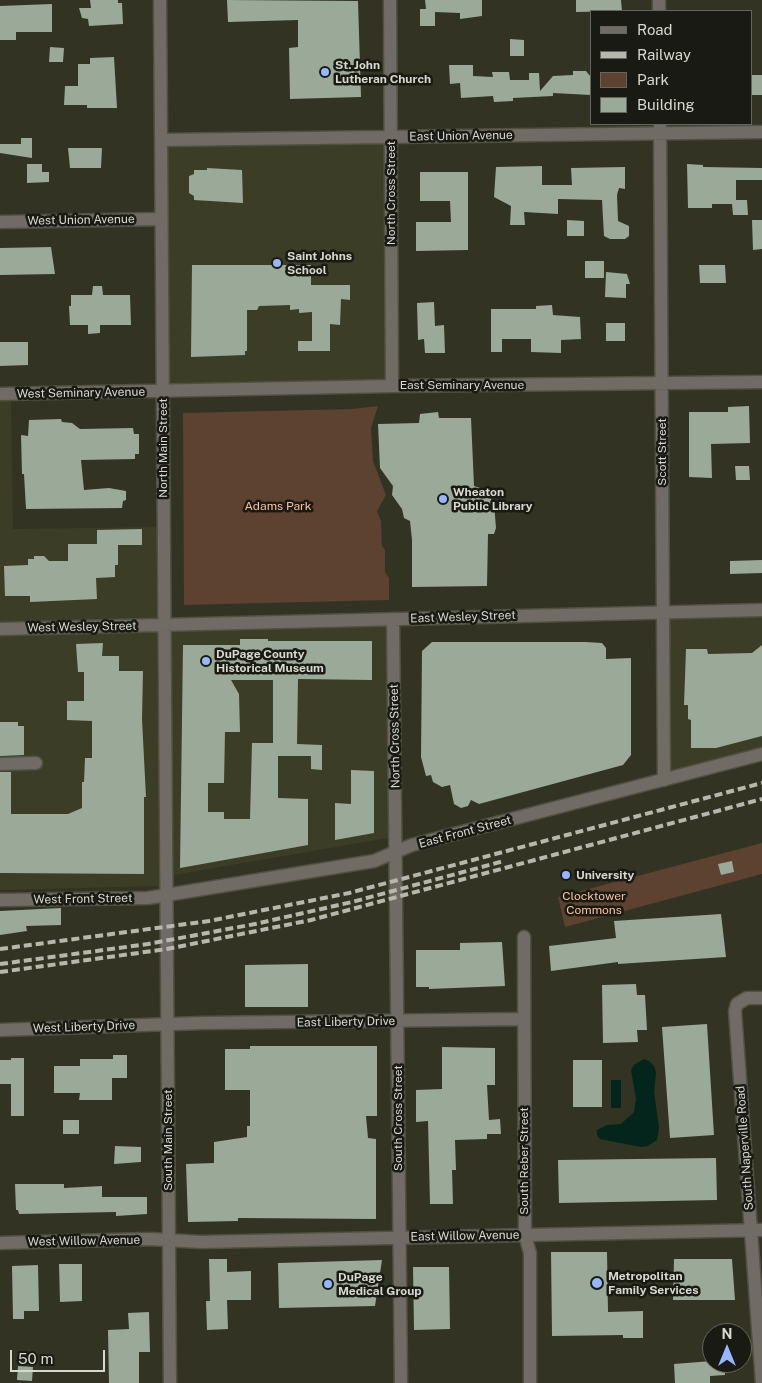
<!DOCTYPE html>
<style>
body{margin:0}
#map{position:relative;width:762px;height:1383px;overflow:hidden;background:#323322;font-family:"Public Sans",sans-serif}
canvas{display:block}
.legend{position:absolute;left:590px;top:10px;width:162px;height:115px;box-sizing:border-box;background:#191a13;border:1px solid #65665e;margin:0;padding:6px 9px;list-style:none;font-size:15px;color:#d7d8ce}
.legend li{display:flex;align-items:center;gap:10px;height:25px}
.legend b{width:25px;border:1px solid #65665e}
.north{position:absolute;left:702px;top:1323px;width:50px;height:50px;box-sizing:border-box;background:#191a13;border:1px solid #65665e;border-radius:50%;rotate:0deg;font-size:14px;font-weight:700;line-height:20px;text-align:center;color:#d7d8ce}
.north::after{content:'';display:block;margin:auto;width:18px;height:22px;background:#96b6fd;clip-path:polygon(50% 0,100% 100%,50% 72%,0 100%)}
.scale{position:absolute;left:10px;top:1350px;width:95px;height:22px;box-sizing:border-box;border:2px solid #d7d8ce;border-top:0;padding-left:6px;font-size:15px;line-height:18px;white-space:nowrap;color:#d7d8ce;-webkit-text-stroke:4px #191a13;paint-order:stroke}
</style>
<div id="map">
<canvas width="762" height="1383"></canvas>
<ul class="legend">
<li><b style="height:6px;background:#706b64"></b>Road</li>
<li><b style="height:6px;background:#b7b8ad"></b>Railway</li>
<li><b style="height:14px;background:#5d4131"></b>Park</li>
<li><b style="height:14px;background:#9ba999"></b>Building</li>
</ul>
<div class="north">N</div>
<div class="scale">50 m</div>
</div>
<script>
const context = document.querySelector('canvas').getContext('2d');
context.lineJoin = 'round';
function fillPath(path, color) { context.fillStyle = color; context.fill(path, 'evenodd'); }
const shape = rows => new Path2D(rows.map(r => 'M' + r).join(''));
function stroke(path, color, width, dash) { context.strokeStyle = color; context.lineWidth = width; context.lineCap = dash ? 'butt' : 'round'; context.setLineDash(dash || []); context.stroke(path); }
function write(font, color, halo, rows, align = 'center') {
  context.font = font + ' "Public Sans",sans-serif'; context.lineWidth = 5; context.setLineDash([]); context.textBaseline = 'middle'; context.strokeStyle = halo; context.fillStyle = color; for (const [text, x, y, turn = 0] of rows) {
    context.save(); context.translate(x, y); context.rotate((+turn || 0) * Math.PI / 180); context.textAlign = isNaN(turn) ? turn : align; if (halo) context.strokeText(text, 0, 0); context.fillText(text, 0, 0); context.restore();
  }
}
fillPath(shape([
 [387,141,388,380,167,387,165,146],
 [0,400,11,400,13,529,158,527,158,619,0,622],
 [762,615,762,747,669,772,669,617],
 [388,625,388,838,174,875,169,631],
 [157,631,159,886,0,890,0,634]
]), '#3c3d26');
fillPath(shape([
 [378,406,371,428,373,461,386,495,377,511,381,521,382,546,385,550,385,572,389,578,389,600,184,605,183,413,352,409],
 [762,843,762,874,565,927,558,897]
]), '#5d4131');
fillPath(shape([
 [644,1059,649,1061,654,1066,656,1073,654,1092,659,1127,657,1140,648,1146,641,1147,600,1139,597,1135,597,1130,607,1125,621,1124,634,1112,636,1099,631,1070,634,1065],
 [611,1080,621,1080,621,1108,611,1108]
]), '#03251c');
fillPath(shape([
 [90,0,118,0,118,3,122,3,123,24,89,26,88,19,82,18,79,8,91,8],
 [227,0,358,1,361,97,290,99,289,48,298,47,298,20,228,22],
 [425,0,482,0,482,16,460,19,460,13,435,12,435,26,420,26,420,9,426,9],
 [576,0,621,0,622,11,576,12],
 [52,4,52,32,16,32,16,40,0,40,0,6],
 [510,39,524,40,524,56,510,56],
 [50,47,64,48,63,62,49,62],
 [114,57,117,108,87,108,87,105,64,105,65,86,78,86,78,64,90,64,90,58],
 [449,65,473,65,473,76,493,77,492,72,509,72,510,80,529,80,529,73,539,73,540,91,553,76,573,75,573,71,586,71,591,77,591,95,553,93,553,96,513,98,513,101,494,102,493,96,461,98,460,83,450,84],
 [751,75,762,75,762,95,751,95],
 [21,138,32,138,32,158,0,153,0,144,21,144],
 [68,148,102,148,101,168,70,168],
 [27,164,42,164,42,172,49,172,49,182,27,183],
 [687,164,703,165,703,167,762,168,762,180,736,180,736,200,747,200,748,215,733,215,732,204,712,204,712,208,688,208],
 [542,166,542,185,572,185,571,168,625,167,625,189,619,188,617,195,618,221,629,226,629,236,625,239,610,239,604,236,602,200,558,199,558,214,524,212,525,225,510,225,511,206,494,197,496,167],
 [207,168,242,170,243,203,194,200,194,196,189,193,189,176,194,174,194,170,207,170],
 [420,172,468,172,468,250,416,251,416,222,451,222,450,201,420,201],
 [567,220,584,221,584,236,567,236],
 [752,220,762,220,762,249,753,250],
 [51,247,55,274,0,275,0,248],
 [585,261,604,261,604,278,585,278],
 [192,265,311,265,311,285,350,285,350,300,341,299,340,325,330,324,330,351,298,351,298,341,312,341,312,312,299,313,299,309,290,310,290,305,259,306,257,310,247,310,247,351,245,351,245,355,191,357],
 [699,265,725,265,726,283,700,283],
 [606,272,627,274,630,284,626,284,626,298,605,297],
 [93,286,102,286,103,295,130,295,131,325,100,325,100,333,88,334,88,325,70,325,69,306,71,306,71,295,92,295],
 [434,302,435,326,444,325,445,353,425,353,424,339,418,340,417,303],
 [552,305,553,315,580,317,581,339,561,340,561,353,531,352,531,339,502,339,502,352,491,352,491,309,536,309,536,306],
 [606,323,625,323,625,341,606,341],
 [0,342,28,342,28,365,0,366],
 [749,406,750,443,711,444,712,478,689,477,689,412,728,412,728,407],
 [438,412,439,418,471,418,474,486,483,489,494,503,496,528,494,534,488,534,487,586,412,587,412,540,410,521,404,518,402,509,392,495,393,486,380,468,378,424,419,423,420,414],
 [61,419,62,422,72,423,80,429,133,428,134,434,139,434,139,454,135,454,135,459,81,460,84,490,109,488,126,491,126,500,123,501,122,508,26,509,24,474,22,474,21,435,28,436,29,420],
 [735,466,749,466,750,480,736,480],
 [142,529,142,545,118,545,118,565,115,565,115,577,96,578,97,599,30,602,30,596,5,596,4,566,28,565,28,559,34,559,34,556,44,556,49,561,68,561,68,544,97,544,97,530],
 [762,560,762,573,730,574,730,561],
 [240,639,268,639,268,641,372,641,372,680,298,679,297,744,322,745,322,770,311,769,311,756,278,756,278,798,308,799,308,845,180,868,183,645,240,645],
 [231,680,273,680,273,743,252,743,250,819,224,819,224,812,208,812,208,783,224,783,225,732,240,732,239,694],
 [432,642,586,642,602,643,606,648,606,659,631,658,631,755,623,765,479,804,471,800,468,806,461,808,454,804,450,785,442,787,433,782,431,775,426,776,421,757,422,651],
 [103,643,102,656,119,656,119,671,143,671,142,719,146,797,144,797,144,874,0,873,0,772,11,772,11,814,68,814,82,808,82,782,84,782,85,758,92,758,92,721,67,720,67,701,84,701,84,672,78,672,76,644],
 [762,645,762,736,716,748,691,748,691,720,688,719,688,705,684,705,686,649,707,649,708,654,752,653],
 [0,722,18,722,18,726,24,726,24,755,0,756],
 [351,770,374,771,374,833,335,840,335,803,351,804],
 [732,861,734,872,721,875,718,864],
 [61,908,61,925,26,926,27,931,0,935,0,911],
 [721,914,726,957,618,964,618,962,551,971,549,946,616,938,614,921],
 [502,942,505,986,429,989,429,987,416,987,416,950,460,950,460,943],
 [308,964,308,1007,245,1007,245,965],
 [636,984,637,995,645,995,647,1030,637,1030,638,1042,603,1043,602,985],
 [707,1024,714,1135,670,1138,662,1027],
 [250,1046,377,1046,377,1116,366,1116,368,1138,376,1139,376,1219,238,1218,238,1221,188,1222,186,1164,214,1163,214,1142,247,1137,247,1126,250,1126,250,1090,225,1090,225,1049,250,1049],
 [442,1047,495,1048,495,1085,487,1085,489,1120,500,1119,501,1134,487,1134,487,1139,455,1140,456,1170,452,1170,453,1204,430,1204,428,1121,416,1122,416,1090,442,1089],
 [113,1055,127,1055,127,1078,112,1078,112,1100,79,1100,80,1093,54,1093,54,1066,80,1066,80,1059,113,1059],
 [11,1058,24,1058,24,1116,11,1116,11,1084,0,1084,0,1060,11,1060],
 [573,1060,602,1060,602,1107,573,1107],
 [63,1120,79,1120,79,1134,63,1134],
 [115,1146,141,1147,141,1162,114,1164],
 [716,1158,717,1200,559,1203,558,1160],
 [15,1184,64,1184,64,1188,102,1186,102,1197,147,1197,147,1214,116,1216,116,1212,19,1214,18,1210,16,1210],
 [551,1252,607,1252,608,1312,643,1311,643,1338,623,1338,623,1335,552,1336],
 [209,1259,227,1259,227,1272,251,1271,251,1300,227,1300,228,1329,207,1330,206,1301,210,1301],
 [674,1259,732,1259,735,1300,673,1300],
 [382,1260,375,1306,279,1308,278,1263],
 [59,1264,82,1264,82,1301,60,1302],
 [38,1265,39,1311,24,1311,24,1319,13,1319,12,1266],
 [413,1267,449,1267,450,1329,414,1330],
 [149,1312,150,1352,139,1352,139,1383,109,1383,108,1330,129,1329,128,1313],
 [712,1361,712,1363,725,1363,725,1375,710,1376,710,1383,675,1383,674,1364],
 [18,1366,33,1367,32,1381,17,1380]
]), '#9ba999');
const minor = shape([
 [160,0,170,1383],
 [390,0,392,386],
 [659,0,659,11],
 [660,124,664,780],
 [161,140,762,132],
 [0,222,161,219],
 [0,394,392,386,762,382],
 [393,619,401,1383],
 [0,629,762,610],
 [0,764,36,763],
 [0,900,148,898,374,861,412,845,762,754],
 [524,937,525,1235,530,1253,530,1383],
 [0,1030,202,1023,524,1019],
 [0,1243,150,1239,201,1242,762,1230],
 [762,1383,735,1011,737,1004,747,998,762,998]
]);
stroke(minor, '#505141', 15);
stroke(minor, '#706b64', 12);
stroke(shape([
 [0,949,209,921,349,893,762,783],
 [0,964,148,944,255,924,352,902,504,861],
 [0,972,167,949,311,920,762,799]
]), '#b7b8ad', 4, [8, 4]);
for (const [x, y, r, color] of [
 [325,72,5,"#96b6fd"],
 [277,263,5,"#96b6fd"],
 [443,499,5,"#96b6fd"],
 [206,661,5,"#96b6fd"],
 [566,875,5,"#96b6fd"],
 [597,1283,6,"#96b6fd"],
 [328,1284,5,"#96b6fd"]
]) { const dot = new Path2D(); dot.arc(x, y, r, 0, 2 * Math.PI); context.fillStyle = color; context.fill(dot); stroke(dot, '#191a13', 2); }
write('bold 12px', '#d7d8ce', '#191a13', [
 ["St. John",335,65],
 ["Lutheran Church",335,79],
 ["Saint Johns",287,256],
 ["School",287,270],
 ["Wheaton",453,492],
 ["Public Library",453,506],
 ["DuPage County",216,654],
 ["Historical Museum",216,668],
 ["University",576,875],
 ["Metropolitan",608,1276],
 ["Family Services",608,1290],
 ["DuPage",338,1277],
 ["Medical Group",338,1291]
], 'left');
write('12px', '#d7d8ce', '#191a13', [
 ["East Union Avenue",461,136,-1],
 ["North Cross Street",391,193,-90],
 ["West Union Avenue",81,220,-1],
 ["East Seminary Avenue",462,385],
 ["West Seminary Avenue",81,393,-1],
 ["North Main Street",163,448,-90],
 ["Scott Street",662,452,-90],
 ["East Wesley Street",463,617,-2],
 ["West Wesley Street",82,627,-1],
 ["North Cross Street",395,736,-91],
 ["East Front Street",465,832,-15],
 ["West Front Street",83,899,-1],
 ["East Liberty Drive",346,1022,-1],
 ["West Liberty Drive",84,1027,-2],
 ["South Cross Street",398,1118,-90],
 ["South Main Street",168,1140,-90],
 ["South Naperville Road",745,1148,-94],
 ["South Reber Street",524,1161,-90],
 ["East Willow Avenue",465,1236,-1],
 ["West Willow Avenue",84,1241,-1]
]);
write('12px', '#fac09f', '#191a13', [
 ["Adams Park",278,506],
 ["Clocktower",594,896],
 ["Commons",594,910]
]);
</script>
